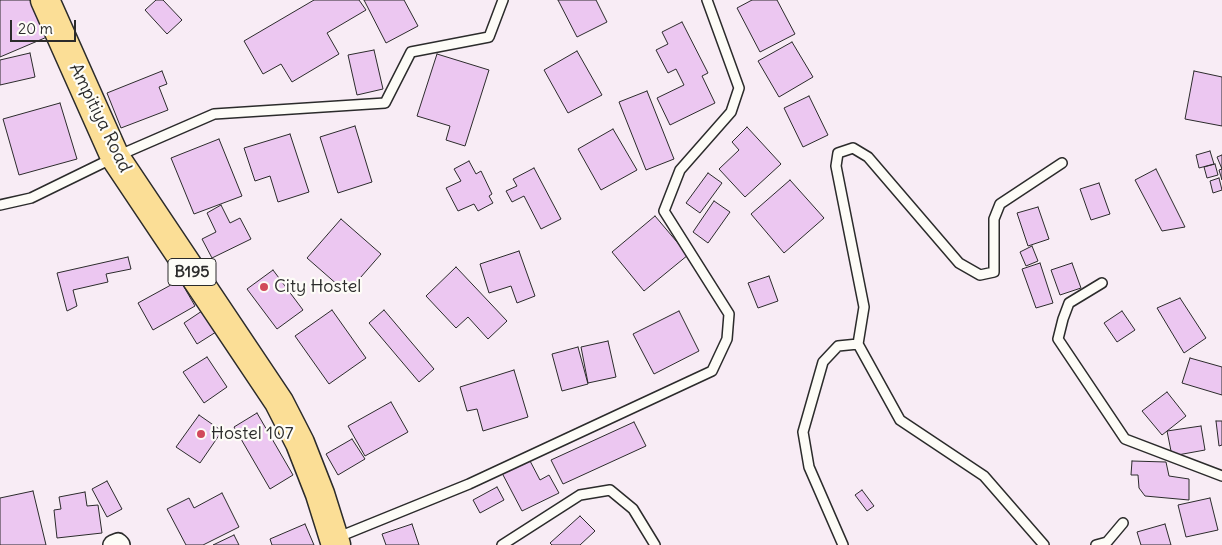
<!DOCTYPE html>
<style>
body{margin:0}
#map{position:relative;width:1222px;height:545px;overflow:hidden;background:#f8ecf5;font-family:Delius,sans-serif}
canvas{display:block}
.scale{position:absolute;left:10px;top:20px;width:66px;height:22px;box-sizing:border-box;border:2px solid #2b2b2b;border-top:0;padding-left:6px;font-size:15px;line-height:18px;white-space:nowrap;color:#2b2b2b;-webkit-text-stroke:4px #fdfcf7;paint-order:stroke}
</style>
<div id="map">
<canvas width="1222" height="545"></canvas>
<div class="scale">20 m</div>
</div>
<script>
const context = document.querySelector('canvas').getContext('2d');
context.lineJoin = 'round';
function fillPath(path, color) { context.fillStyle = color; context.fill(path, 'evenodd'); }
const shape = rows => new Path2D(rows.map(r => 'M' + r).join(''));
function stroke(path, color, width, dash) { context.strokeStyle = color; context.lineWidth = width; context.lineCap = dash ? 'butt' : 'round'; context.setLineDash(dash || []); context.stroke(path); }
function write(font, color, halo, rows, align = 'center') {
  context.font = font + ' Delius,sans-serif'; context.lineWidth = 4.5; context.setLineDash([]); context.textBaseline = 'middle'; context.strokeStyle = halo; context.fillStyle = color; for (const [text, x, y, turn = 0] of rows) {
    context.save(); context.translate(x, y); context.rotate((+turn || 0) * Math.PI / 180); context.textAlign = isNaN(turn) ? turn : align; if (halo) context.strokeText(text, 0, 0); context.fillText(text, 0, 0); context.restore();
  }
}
const building = shape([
 [0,0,30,0,47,37,0,57,0,0],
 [156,0,163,0,182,20,167,34,145,10,156,0],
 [314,0,359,0,366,10,327,33,339,54,292,82,281,64,263,74,244,41,314,0],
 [364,0,404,0,418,26,386,43,364,0],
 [558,0,596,0,607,22,577,37,558,0],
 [752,0,777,0,795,34,760,52,737,8,752,0],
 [682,22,708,73,702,76,715,103,670,125,657,98,684,85,676,69,668,73,656,50,668,44,662,32,682,22],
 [792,42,813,77,779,97,758,61,792,42],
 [374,50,383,89,357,95,348,55,374,50],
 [577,51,602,95,568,113,544,70,577,51],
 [30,53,35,77,0,85,0,60,30,53],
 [437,54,489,70,465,146,446,140,450,126,417,116,437,54],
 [162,71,167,84,159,87,168,110,121,128,107,93,162,71],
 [1194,71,1222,77,1222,126,1185,119,1194,71],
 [647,91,674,159,646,170,619,102,647,91],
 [809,96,828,135,803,147,784,108,809,96],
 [60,103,77,159,19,175,3,119,60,103],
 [355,126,372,182,338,193,320,137,355,126],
 [747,127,781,164,745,197,719,169,739,150,732,142,747,127],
 [613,129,637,170,601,190,578,149,613,129],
 [290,134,309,192,278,202,270,176,255,181,244,148,290,134],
 [219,139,242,196,194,214,171,158,219,139],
 [1210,151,1214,164,1199,168,1196,155,1210,151],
 [1222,155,1222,180,1219,170,1222,169,1217,157,1222,155],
 [469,161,476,174,481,171,492,194,489,196,493,203,478,211,474,204,458,211,446,188,461,181,454,169,469,161],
 [1215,164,1218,175,1207,178,1204,167,1215,164],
 [534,168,561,219,541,229,524,196,512,202,506,191,517,186,513,179,534,168],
 [1156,169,1185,227,1162,231,1135,180,1156,169],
 [708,173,722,183,700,213,686,203,708,173],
 [1219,178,1222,190,1213,193,1210,181,1219,178],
 [790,180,824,218,784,253,751,214,790,180],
 [1099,183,1110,214,1091,220,1080,189,1099,183],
 [714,201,730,212,708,243,693,232,714,201],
 [221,205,230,223,240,218,251,239,212,258,202,239,216,232,207,213,221,205],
 [1038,207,1049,239,1028,246,1017,213,1038,207],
 [655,216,688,255,644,291,612,252,655,216],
 [341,219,381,254,347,293,307,258,341,219],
 [1032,246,1038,261,1026,266,1020,252,1032,246],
 [519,251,535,296,517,303,511,286,489,293,480,264,519,251],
 [128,257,131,269,106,274,108,282,73,290,77,306,67,311,57,273,128,257],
 [1040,263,1053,303,1036,308,1022,269,1040,263],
 [1072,263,1081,288,1060,295,1051,270,1072,263],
 [456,267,507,321,488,339,468,317,456,328,426,296,456,267],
 [273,270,303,310,277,329,247,289,273,270],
 [769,276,778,301,758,308,748,283,769,276],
 [180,280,195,306,153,330,138,303,180,280],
 [1180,298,1206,338,1184,353,1157,308,1180,298],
 [332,310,366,358,329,384,295,336,332,310],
 [384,310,434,369,419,382,369,323,384,310],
 [202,311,216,332,197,344,184,323,202,311],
 [679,311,699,351,654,374,633,334,679,311],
 [1122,311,1135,330,1117,342,1104,323,1122,311],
 [608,341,616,377,588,383,581,347,608,341],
 [578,347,588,384,562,391,552,354,578,347],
 [207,357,227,387,204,403,183,372,207,357],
 [1190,358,1222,367,1222,395,1182,383,1190,358],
 [514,370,528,417,483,431,477,409,467,411,460,387,514,370],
 [1167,392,1186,416,1162,435,1142,411,1167,392],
 [391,402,408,432,365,456,348,426,391,402],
 [257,413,293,475,270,489,234,427,257,413],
 [199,415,222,431,200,463,176,447,199,415],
 [1216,421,1222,421,1222,445,1219,446,1216,421],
 [634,422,646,446,563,484,551,460,634,422],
 [1201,426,1205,450,1172,456,1167,431,1201,426],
 [352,439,365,459,338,475,326,454,352,439],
 [529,459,540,480,549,475,559,493,522,511,502,473,529,459],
 [1132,461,1166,462,1169,476,1189,479,1189,500,1145,496,1139,488,1138,475,1131,475,1132,461],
 [107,481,122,509,107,517,92,489,107,481],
 [497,487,504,500,480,513,473,500,497,487],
 [862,490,874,506,867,511,855,495,862,490],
 [33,491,46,545,0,545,0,498,33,491],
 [85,492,87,506,98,505,102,533,57,538,54,510,61,509,59,497,85,492],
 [222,493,239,527,203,545,186,545,167,509,189,498,194,508,222,493],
 [1210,498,1218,530,1186,537,1178,505,1210,498],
 [580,516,595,531,580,545,552,545,550,543,580,516],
 [305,524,314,545,272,545,270,539,305,524],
 [412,524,419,545,386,545,382,534,412,524],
 [1165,524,1171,545,1141,545,1137,532,1165,524],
 [234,535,239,545,213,545,234,535]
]);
fillPath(building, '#ecc7f1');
stroke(building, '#2b2b2b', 1);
const lane = shape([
 [0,205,31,198,115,157,214,114,385,103,411,52,489,37,503,0],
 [1102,283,1069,303,1063,319,1058,339,1125,439,1222,476],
 [858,344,864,307,836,166,838,153,853,148,868,157,959,263,980,275,994,272,994,219,1000,204,1062,163],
 [336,538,469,484,712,371,727,339,729,314,664,211,680,170,731,112,739,88,707,0],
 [502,545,580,495,610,490,633,509,655,545],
 [843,545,809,467,803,432,823,362,838,346,858,344,900,420,984,476,1044,545],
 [1096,545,1107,542,1123,523]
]);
const street = shape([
 [113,545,118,543,120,545]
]);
const primary = shape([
 [45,0,115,157,279,402,300,443,320,494,336,545]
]);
stroke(lane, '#2b2b2b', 12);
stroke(street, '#2b2b2b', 22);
stroke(primary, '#2b2b2b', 31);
stroke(lane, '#fdfcf7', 9);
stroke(street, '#fdfcf7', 19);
stroke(primary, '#fbde96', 28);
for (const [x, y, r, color] of [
 [264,287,5,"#d1495b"],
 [201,434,5,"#d1495b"]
]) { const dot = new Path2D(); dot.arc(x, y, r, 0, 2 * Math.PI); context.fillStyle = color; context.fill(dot); stroke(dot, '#fdfcf7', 2); }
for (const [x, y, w] of [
 [192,272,48]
]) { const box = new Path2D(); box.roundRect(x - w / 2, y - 13.5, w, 27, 4); context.fillStyle = '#fdfcf7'; context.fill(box); stroke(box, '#2b2b2b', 1); }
write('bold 16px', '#2b2b2b', null, [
 ["B195",192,272]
]);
write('18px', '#2b2b2b', '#fdfcf7', [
 ["Ampitiya Road",100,118,64]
]);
write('18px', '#2b2b2b', '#fdfcf7', [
 ["City Hostel",274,287],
 ["Hostel 107",211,434]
], 'left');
</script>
